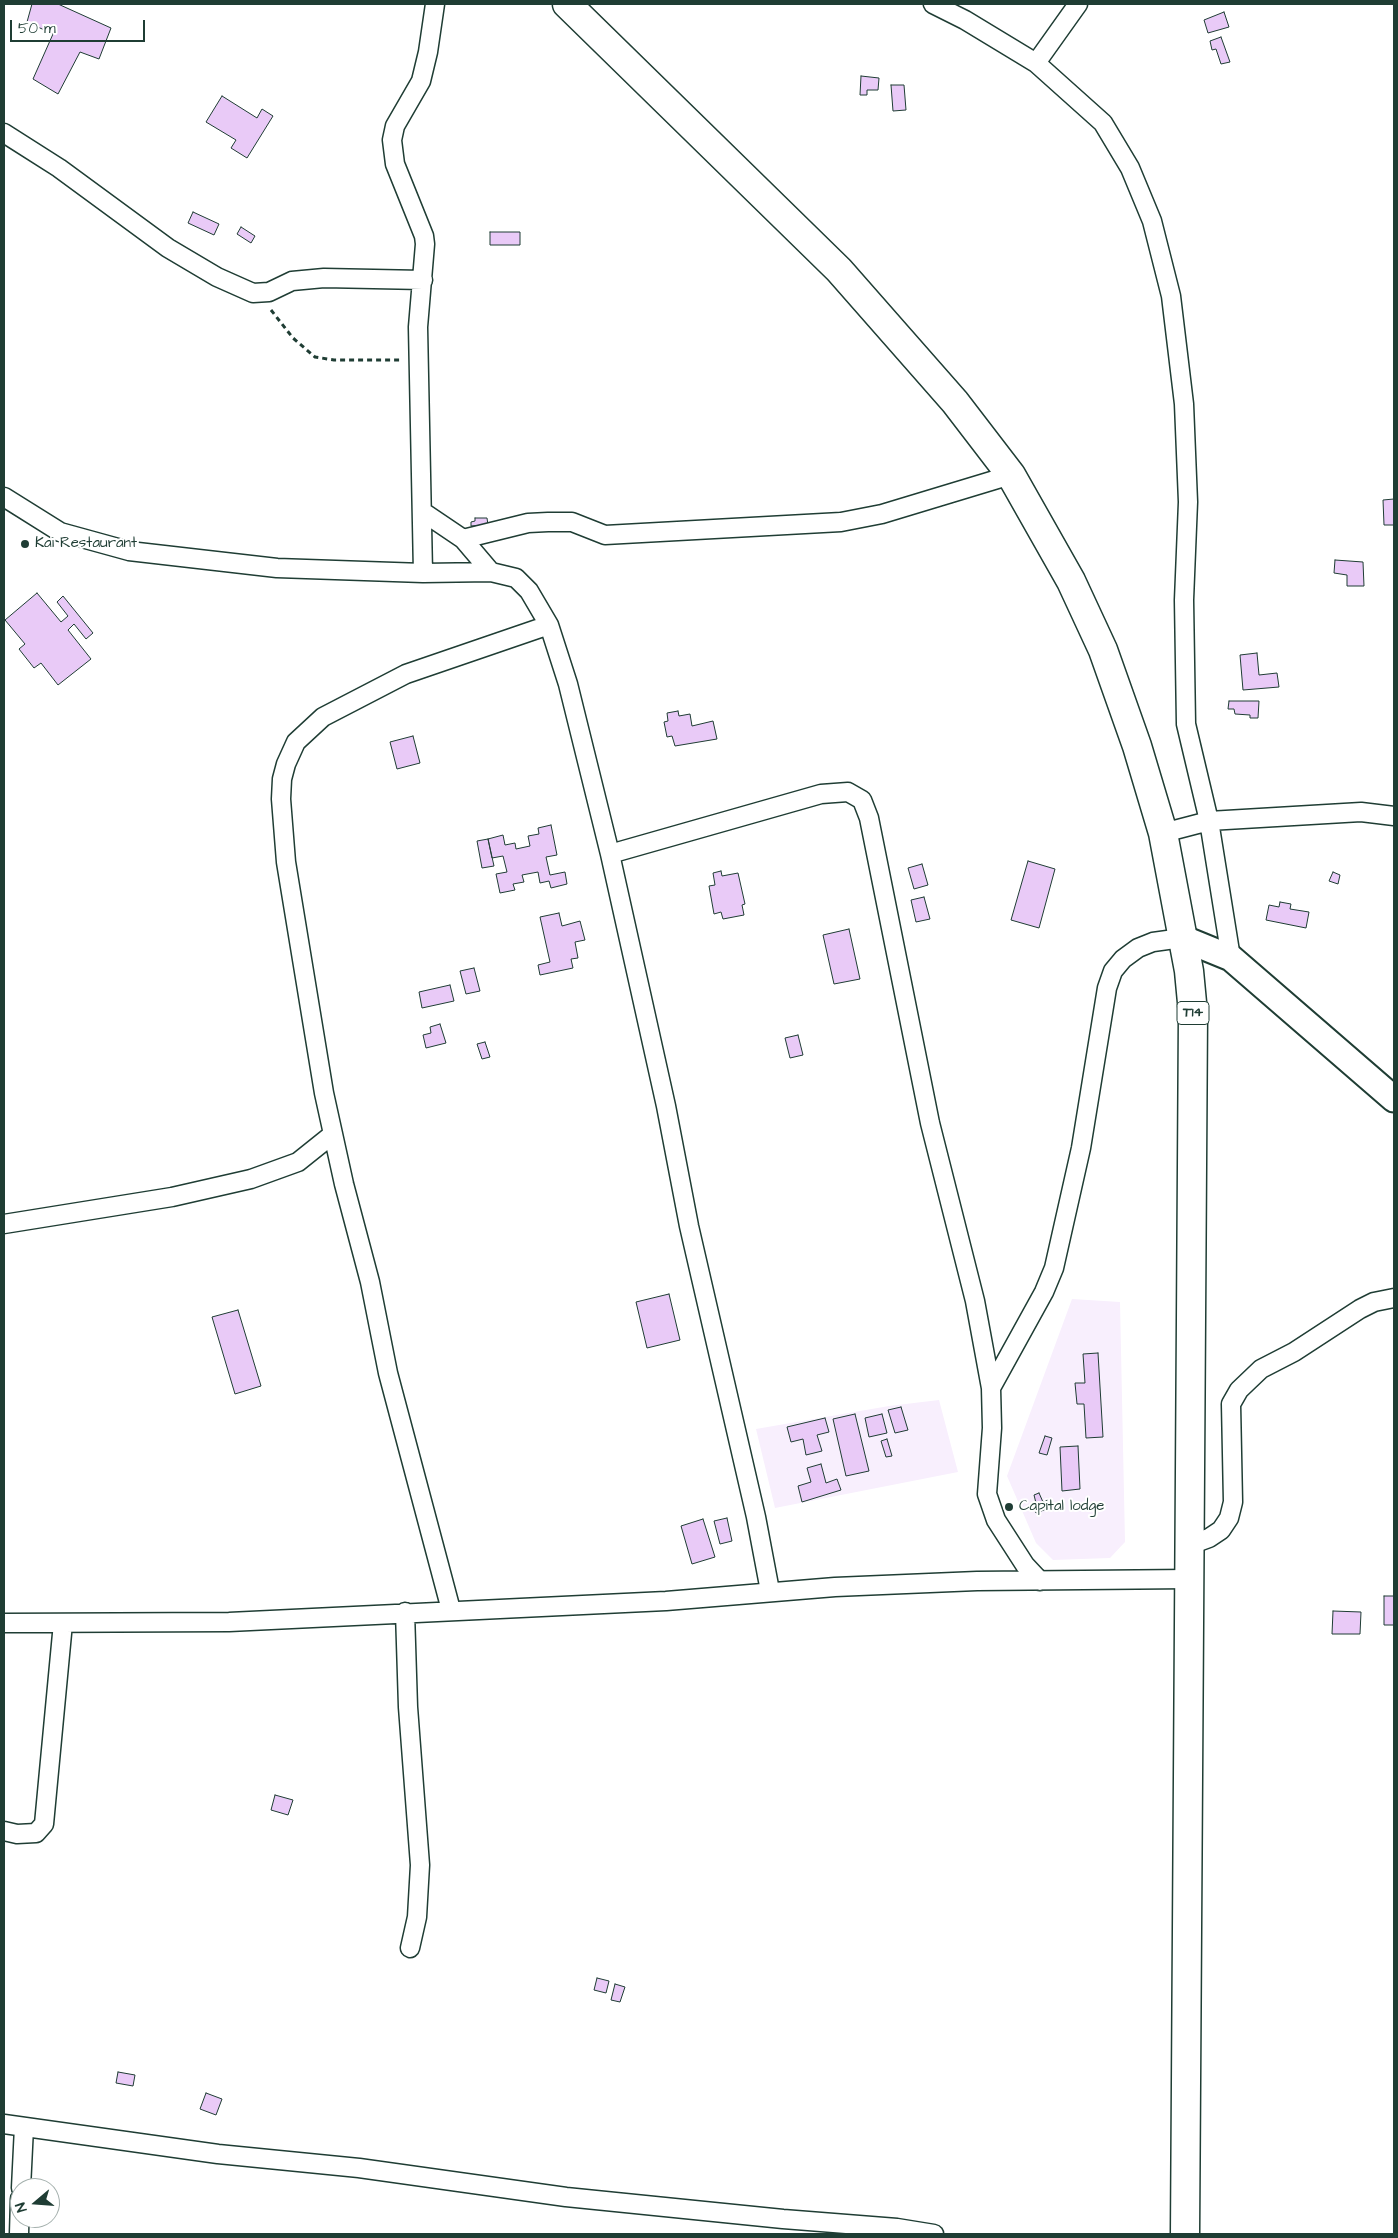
<!DOCTYPE html>
<style>
body{margin:0}
#map{position:relative;width:1398px;height:2238px;overflow:hidden;background:#fff;font-family:"Architects Daughter",sans-serif}
canvas{display:block}
.frame{position:absolute;inset:0;border:5px solid #1f3d34;pointer-events:none}
.north{position:absolute;left:10px;top:2178px;width:50px;height:50px;box-sizing:border-box;background:#fff;border:1px solid #a5b1ae;border-radius:50%;rotate:252deg;font-size:14px;font-weight:700;line-height:20px;text-align:center;color:#1f3d34}
.north::after{content:'';display:block;margin:auto;width:18px;height:22px;background:#1f3d34;clip-path:polygon(50% 0,100% 100%,50% 72%,0 100%)}
.scale{position:absolute;left:10px;top:20px;width:135px;height:22px;box-sizing:border-box;border:2px solid #1f3d34;border-top:0;padding-left:6px;font-size:15px;line-height:18px;white-space:nowrap;color:#1f3d34;-webkit-text-stroke:4px #fff;paint-order:stroke}
</style>
<div id="map">
<canvas width="1398" height="2238"></canvas>
<div class="frame"></div>
<div class="north">N</div>
<div class="scale">50 m</div>
</div>
<script>
const context = document.querySelector('canvas').getContext('2d');
context.lineJoin = 'round';
function fillPath(path, color) { context.fillStyle = color; context.fill(path, 'evenodd'); }
const shape = rows => new Path2D(rows.map(r => 'M' + r).join(''));
function stroke(path, color, width, dash) { context.strokeStyle = color; context.lineWidth = width; context.lineCap = dash ? 'butt' : 'round'; context.setLineDash(dash || []); context.stroke(path); }
function write(font, color, halo, rows, align = 'center') {
  context.font = font + ' "Architects Daughter",sans-serif'; context.lineWidth = 4; context.setLineDash([]); context.textBaseline = 'middle'; context.strokeStyle = halo; context.fillStyle = color; for (const [text, x, y, turn = 0] of rows) {
    context.save(); context.translate(x, y); context.rotate((+turn || 0) * Math.PI / 180); context.textAlign = isNaN(turn) ? turn : align; if (halo) context.strokeText(text, 0, 0); context.fillText(text, 0, 0); context.restore();
  }
}
fillPath(shape([
 [1072,1299,1120,1302,1125,1542,1110,1558,1053,1560,1036,1543,1007,1476],
 [939,1400,958,1472,775,1508,756,1429,889,1406]
]), '#f8effd');
const building = shape([
 [32,4,58,4,111,28,99,59,80,52,58,94,33,79,53,34,27,22,32,4],
 [1224,12,1229,27,1208,33,1204,20,1224,12],
 [1221,37,1230,62,1221,64,1216,49,1212,50,1210,41,1221,37],
 [861,76,879,78,878,90,867,90,867,95,860,95,861,76],
 [891,85,904,85,906,110,893,111,891,85],
 [222,96,257,118,262,109,273,116,247,158,231,148,236,140,206,122,222,96],
 [193,212,219,224,214,235,188,223,193,212],
 [241,227,255,236,251,243,237,234,241,227],
 [490,232,520,232,520,245,490,245,490,232],
 [1394,499,1394,525,1384,525,1383,500,1394,499],
 [475,518,487,518,488,525,471,526,471,522,475,521,475,518],
 [1335,560,1363,562,1364,586,1347,586,1347,575,1334,573,1335,560],
 [37,593,61,622,68,616,57,602,63,596,93,633,86,639,74,624,68,630,91,659,58,685,41,663,34,668,19,649,25,644,5,620,37,593],
 [1257,653,1259,675,1277,673,1279,687,1243,690,1240,655,1257,653],
 [1229,701,1259,701,1258,718,1250,718,1250,715,1235,714,1234,709,1228,709,1229,701],
 [678,711,679,716,690,714,692,726,713,721,717,739,675,746,672,736,667,737,664,722,668,721,667,713,678,711],
 [413,736,420,763,397,769,390,742,413,736],
 [551,825,557,855,546,857,550,875,565,872,567,884,551,888,549,881,540,883,538,872,522,875,524,882,513,884,515,890,500,893,496,874,507,872,503,856,492,858,488,839,503,835,505,845,515,843,516,849,530,846,528,836,539,834,538,828,551,825],
 [488,839,494,866,482,868,477,841,488,839],
 [1028,861,1055,869,1039,928,1011,920,1028,861],
 [922,864,928,885,914,889,908,868,922,864],
 [721,871,722,876,738,873,745,904,742,905,744,915,723,919,721,912,714,914,709,886,715,885,713,873,721,871],
 [1333,872,1340,875,1338,884,1329,881,1333,872],
 [924,897,930,919,916,922,911,900,924,897],
 [1280,902,1291,904,1290,909,1309,912,1306,928,1266,920,1269,905,1279,907,1280,902],
 [559,913,562,926,580,921,585,940,575,942,578,958,571,959,573,968,540,975,538,965,550,962,540,917,559,913],
 [849,929,860,979,834,984,823,935,849,929],
 [474,968,480,991,466,994,460,971,474,968],
 [450,985,454,1001,422,1008,419,992,450,985],
 [440,1024,446,1043,426,1048,423,1035,431,1033,430,1027,440,1024],
 [798,1035,803,1055,790,1058,785,1038,798,1035],
 [485,1042,490,1057,482,1059,477,1044,485,1042],
 [669,1294,680,1340,647,1348,636,1302,669,1294],
 [238,1310,261,1386,235,1394,212,1317,238,1310],
 [1098,1353,1103,1437,1086,1438,1084,1404,1077,1404,1075,1383,1085,1383,1083,1354,1098,1353],
 [901,1407,908,1430,895,1433,888,1410,901,1407],
 [855,1414,869,1471,846,1476,833,1419,855,1414],
 [882,1414,887,1433,869,1437,865,1418,882,1414],
 [825,1418,829,1432,817,1435,822,1451,806,1455,803,1439,791,1442,787,1427,825,1418],
 [1045,1436,1052,1438,1047,1455,1039,1453,1045,1436],
 [887,1439,892,1456,886,1457,881,1441,887,1439],
 [1078,1446,1080,1489,1062,1491,1060,1447,1078,1446],
 [821,1464,826,1483,837,1479,841,1490,802,1502,798,1486,811,1482,807,1468,821,1464],
 [1039,1493,1043,1502,1050,1499,1052,1507,1036,1513,1033,1505,1036,1503,1034,1495,1039,1493],
 [727,1518,732,1541,720,1544,714,1521,727,1518],
 [703,1519,715,1557,692,1564,681,1526,703,1519],
 [1384,1596,1394,1596,1394,1625,1384,1625,1384,1596],
 [1333,1611,1361,1612,1360,1634,1332,1634,1333,1611],
 [275,1795,293,1800,288,1815,271,1810,275,1795],
 [597,1978,609,1981,606,1993,594,1990,597,1978],
 [615,1984,625,1987,620,2002,611,2000,615,1984],
 [118,2072,135,2075,133,2086,116,2083,118,2072],
 [206,2093,222,2099,216,2115,200,2109,206,2093]
]);
fillPath(building, '#e9caf7');
stroke(building, '#1f3d34', 1);
const street = shape([
 [933,4,965,20,1036,63,1103,123,1130,168,1152,221,1171,296,1184,404,1188,502,1184,600,1186,724,1209,821,1231,958],
 [1036,63,1078,4],
 [4,133,59,168,168,248,217,277,253,293,269,292,292,281,324,278,423,280],
 [4,497,60,532,129,551,277,568,423,573,491,572,516,578,529,591,549,625,568,684,610,854,666,1106,689,1226,756,1517,770,1591],
 [423,512,463,539,491,572],
 [463,539,528,523,548,522,572,522,605,535,841,522,882,514,1011,475],
 [423,573,418,327,425,244,424,236,395,164,392,140,395,126,421,81,428,52,435,4],
 [1163,833,1209,821,1361,812,1394,816],
 [610,854,821,794,848,792,862,800,869,818,930,1123,975,1301,991,1388,992,1428,987,1494,996,1520,1025,1565,1040,1581],
 [4,1224,172,1197,251,1179,298,1162,333,1134],
 [991,1388,1044,1292,1054,1268,1081,1148,1107,988,1113,971,1123,959,1138,948,1153,942,1182,938],
 [1190,1545,1209,1538,1221,1530,1229,1518,1233,1502,1231,1404,1239,1390,1261,1369,1294,1352,1360,1309,1374,1302,1394,1298],
 [451,1610,388,1373,370,1282,344,1184,324,1093,286,862,281,799,282,779,286,764,296,742,323,717,406,674,549,625],
 [405,1612,408,1707,420,1865,417,1917,410,1948],
 [4,1623,229,1622,666,1601,835,1587,977,1581,1190,1579],
 [4,1831,17,1834,36,1833,44,1824,63,1623],
 [4,2124,218,2154,359,2168,566,2197,783,2219,897,2228,934,2234],
 [21,2188,24,2127],
 [19,2234,20,2199]
]);
const secondary = shape([
 [1182,938,1231,958,1394,1099]
]);
const highway = shape([
 [567,4,839,270,955,402,1011,475,1071,581,1103,650,1137,746,1163,833,1189,971,1193,1013,1185,2234]
]);
stroke(street, '#1f3d34', 21);
stroke(secondary, '#1f3d34', 29);
stroke(highway, '#1f3d34', 31);
stroke(shape([
 [271,310,293,338,315,357,334,360,403,360]
]), '#1f3d34', 3, [5, 4]);
stroke(street, '#fff', 18);
stroke(secondary, '#fff', 25);
stroke(highway, '#fff', 28);
for (const [x, y, r, color] of [
 [25,544,5,"#1f3d34"],
 [1009,1507,5,"#1f3d34"]
]) { const dot = new Path2D(); dot.arc(x, y, r, 0, 2 * Math.PI); context.fillStyle = color; context.fill(dot); stroke(dot, '#fff', 2); }
for (const [x, y, w] of [
 [1193,1013,32]
]) { const box = new Path2D(); box.roundRect(x - w / 2, y - 11.5, w, 23, 4); context.fillStyle = '#fff'; context.fill(box); stroke(box, '#1f3d34', 1); }
write('bold 14px', '#1f3d34', null, [
 ["T14",1193,1013]
]);
write('15px', '#1f3d34', '#fff', [
 ["Kai Restaurant",35,544],
 ["Capital lodge",1019,1507]
], 'left');
</script>
